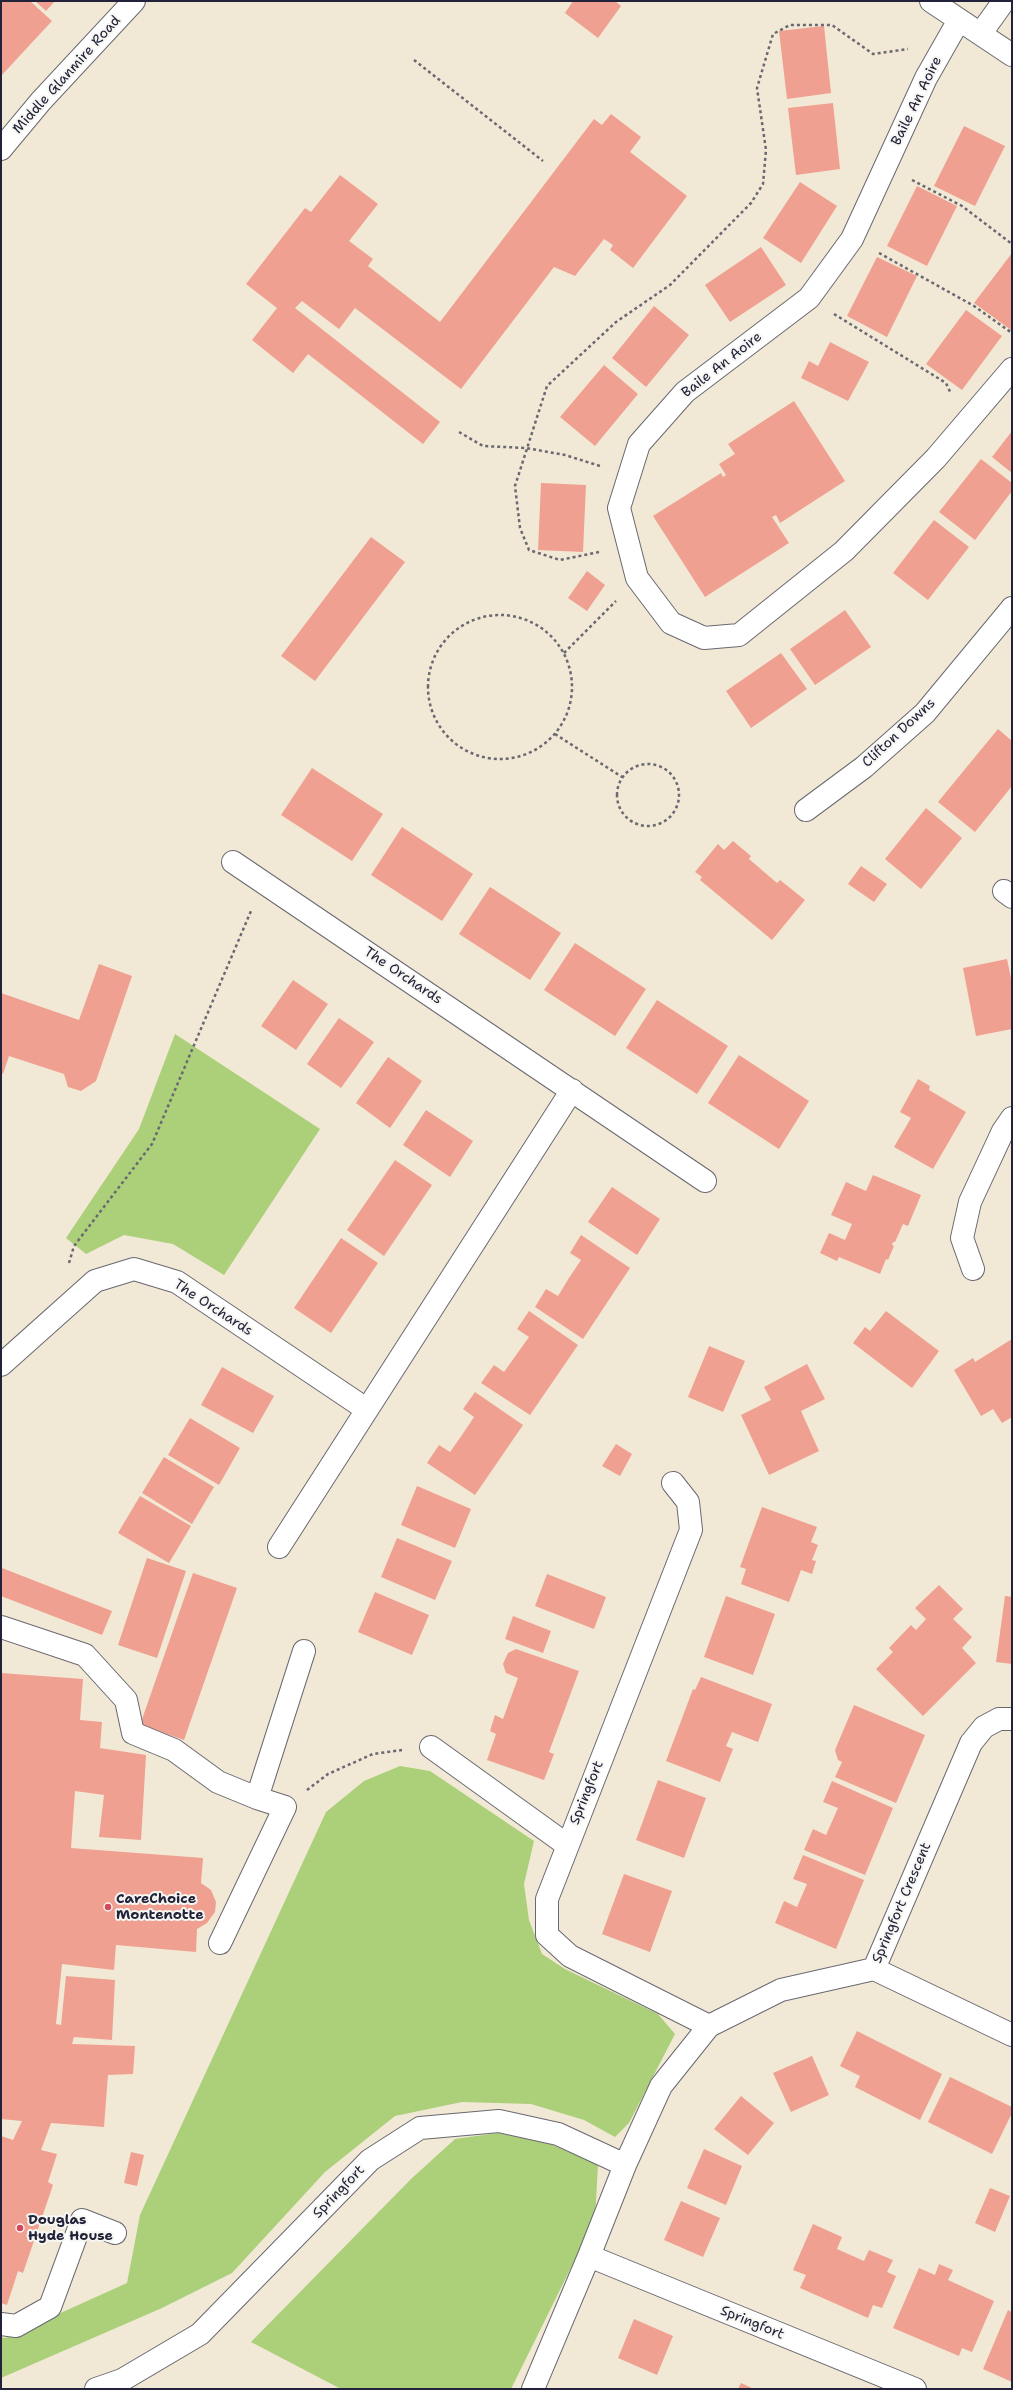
<!DOCTYPE html>
<style>
body{margin:0}
#map{position:relative;width:1013px;height:2390px;overflow:hidden;background:#f1e9d5;font-family:"Shantell Sans",sans-serif}
canvas{display:block}
.frame{position:absolute;inset:0;border:2px solid #22223b;pointer-events:none}
</style>
<div id="map">
<canvas width="1013" height="2390"></canvas>
<div class="frame"></div>
</div>
<script>
const context = document.querySelector('canvas').getContext('2d');
context.lineJoin = 'round';
function fillPath(path, color) { context.fillStyle = color; context.fill(path, 'evenodd'); }
const shape = rows => new Path2D(rows.map(r => 'M' + r).join(''));
function stroke(path, color, width, dash) { context.strokeStyle = color; context.lineWidth = width; context.lineCap = dash ? 'butt' : 'round'; context.setLineDash(dash || []); context.stroke(path); }
function write(font, color, halo, rows, align = 'center') {
  context.font = font + ' "Shantell Sans",sans-serif'; context.lineWidth = 4; context.setLineDash([]); context.textBaseline = 'middle'; context.strokeStyle = halo; context.fillStyle = color; for (const [text, x, y, turn = 0] of rows) {
    context.save(); context.translate(x, y); context.rotate((+turn || 0) * Math.PI / 180); context.textAlign = isNaN(turn) ? turn : align; if (halo) context.strokeText(text, 0, 0); context.fillText(text, 0, 0); context.restore();
  }
}
fillPath(shape([
 [175,1034,320,1129,224,1275,173,1244,124,1235,86,1254,66,1238,139,1129],
 [400,1766,430,1771,534,1841,524,1884,529,1920,542,1954,565,1969,658,2014,675,2034,629,2123,615,2137,584,2120,531,2104,462,2102,395,2116,325,2172,232,2273,162,2308,1,2378,1,2337,5,2338,127,2283,140,2215,326,1812,364,1781],
 [498,2133,548,2143,598,2165,595,2219,511,2389,341,2389,251,2342,411,2179,455,2139]
]), '#abd079');
fillPath(shape([
 [1,1,30,1,52,21,1,76],
 [35,1,55,1,46,11],
 [573,1,615,1,621,6,598,38,565,13],
 [824,26,831,93,787,99,779,31],
 [833,103,840,169,796,175,788,108],
 [611,114,641,137,630,152,687,196,633,268,610,250,613,245,604,239,575,276,554,267,461,389,355,308,339,329,302,301,295,308,440,422,423,444,308,354,293,373,252,340,277,308,246,284,305,208,311,212,340,175,378,204,349,241,373,259,368,266,440,322,594,119,602,125],
 [964,126,1005,146,975,206,934,186],
 [800,182,837,206,801,263,763,238],
 [917,186,957,206,927,266,887,246],
 [761,247,786,285,730,322,705,285],
 [1012,253,1012,328,1011,330,974,303],
 [877,257,917,276,887,337,847,316],
 [654,306,689,335,646,387,612,358],
 [966,310,1002,336,962,390,926,364],
 [830,342,869,362,848,401,801,378,809,361,818,366],
 [604,365,638,394,595,446,560,417],
 [794,401,845,481,780,523,776,515,772,517,789,543,705,597,653,516,721,473,723,477,726,475,719,464,735,454,728,444],
 [1012,431,1012,473,992,457],
 [981,459,1012,483,1012,491,975,540,939,512],
 [541,483,586,485,583,552,538,550],
 [934,520,969,547,928,600,893,573],
 [371,537,405,562,315,681,281,656],
 [587,571,605,585,587,611,568,598],
 [845,610,871,647,815,685,790,649],
 [781,653,807,689,751,728,726,691],
 [998,729,1012,741,1012,786,975,832,938,802],
 [312,768,383,814,352,861,281,815],
 [926,808,962,838,921,889,885,859],
 [402,827,473,874,442,921,371,875],
 [733,841,751,856,749,859,777,883,780,880,805,900,772,940,700,880,702,877,695,872,718,844,724,850],
 [861,866,887,884,874,902,848,884],
 [490,887,561,933,530,980,459,934],
 [575,943,646,989,615,1036,544,990],
 [1007,959,1012,983,1012,1029,976,1036,963,968],
 [99,964,132,976,96,1081,81,1091,68,1087,64,1074,9,1056,3,1074,1,1073,1,993,79,1020],
 [293,980,328,1004,296,1050,261,1026],
 [657,1000,728,1046,697,1094,626,1048],
 [339,1018,374,1042,341,1088,307,1064],
 [739,1055,809,1101,779,1149,708,1103],
 [388,1057,422,1081,390,1128,356,1103],
 [918,1079,930,1086,929,1090,966,1112,933,1169,894,1147,911,1118,900,1112],
 [426,1110,473,1141,450,1177,403,1145],
 [395,1160,432,1185,384,1256,347,1230],
 [873,1175,921,1195,908,1226,903,1224,895,1242,893,1242,892,1245,894,1246,888,1260,886,1259,880,1274,839,1257,837,1261,820,1253,829,1233,845,1240,852,1224,831,1215,846,1182,866,1191],
 [612,1187,660,1219,637,1255,588,1222],
 [581,1235,630,1268,583,1339,535,1307,546,1289,558,1296,569,1278,581,1260,570,1253],
 [341,1238,378,1263,331,1333,294,1308],
 [529,1311,578,1345,530,1415,481,1383,494,1365,504,1372,529,1337,517,1329],
 [886,1311,939,1351,912,1388,853,1343,865,1327,870,1331],
 [1012,1339,1012,1417,1002,1423,993,1409,981,1416,954,1370,973,1358,975,1362],
 [709,1346,745,1361,723,1412,688,1397],
 [807,1364,825,1399,801,1411,819,1451,769,1475,741,1415,771,1400,764,1387],
 [222,1367,274,1396,253,1433,201,1405],
 [475,1392,523,1425,475,1495,427,1463,439,1445,450,1452,462,1435,474,1417,463,1409],
 [190,1418,240,1448,219,1485,168,1455],
 [616,1444,632,1454,620,1476,602,1466],
 [164,1457,214,1487,192,1524,142,1493],
 [417,1486,471,1509,455,1548,401,1525],
 [140,1496,191,1526,169,1563,118,1533],
 [762,1507,817,1527,811,1542,818,1545,812,1560,816,1561,812,1574,801,1570,789,1602,741,1584,746,1569,740,1567],
 [397,1538,452,1561,435,1600,381,1577],
 [147,1558,186,1571,157,1658,118,1645],
 [2,1568,112,1611,102,1635,1,1596],
 [193,1573,237,1588,184,1740,140,1725],
 [547,1574,606,1597,594,1629,535,1606],
 [939,1585,963,1609,953,1619,972,1637,962,1648,976,1663,923,1716,876,1669,893,1652,889,1648,911,1625,916,1630,926,1619,915,1608],
 [375,1592,429,1615,412,1655,358,1632],
 [726,1596,775,1614,753,1675,704,1657],
 [1005,1596,1012,1597,1012,1664,996,1662],
 [513,1616,551,1631,543,1653,505,1639],
 [516,1649,579,1671,549,1752,554,1754,544,1780,487,1760,496,1734,490,1731,495,1715,503,1719,518,1678,506,1673,503,1664,508,1653],
 [1,1673,83,1679,80,1720,102,1722,100,1748,146,1755,141,1840,99,1837,104,1795,75,1791,71,1848,203,1858,201,1883,211,1890,216,1902,215,1912,207,1923,197,1929,196,1952,116,1945,114,1970,62,1964,56,2024,61,2025,66,1976,115,1980,112,2040,74,2037,72,2044,135,2046,133,2074,108,2075,104,2127,51,2123,41,2150,57,2154,48,2182,53,2185,23,2273,18,2271,7,2305,1,2303,1,2136,13,2140,22,2121,1,2119],
 [701,1677,772,1704,758,1742,732,1732,726,1746,733,1749,720,1782,666,1761,693,1689,695,1690],
 [854,1705,925,1735,896,1803,835,1777,842,1762,838,1760,835,1750],
 [658,1780,706,1798,684,1858,636,1840],
 [832,1781,893,1808,865,1875,804,1850,813,1829,826,1835,838,1808,823,1802],
 [803,1855,864,1880,836,1949,775,1923,784,1901,797,1907,807,1884,793,1879],
 [624,1874,672,1891,650,1952,602,1934],
 [857,2031,942,2074,920,2120,855,2087,860,2076,840,2066],
 [812,2056,829,2095,791,2112,773,2073],
 [950,2077,1012,2107,1012,2113,992,2154,928,2122],
 [741,2096,774,2123,748,2155,714,2129],
 [704,2149,742,2166,726,2205,687,2188],
 [131,2152,144,2155,137,2186,124,2183],
 [990,2188,1010,2196,995,2232,975,2223],
 [681,2201,720,2218,703,2257,664,2240],
 [813,2224,842,2237,837,2249,864,2261,869,2250,893,2260,887,2272,896,2276,882,2308,873,2305,868,2318,800,2288,806,2275,793,2270],
 [939,2264,953,2270,948,2280,994,2301,972,2352,962,2348,959,2356,893,2328,919,2268,935,2275],
 [1008,2310,1012,2312,1012,2382,983,2369],
 [634,2319,673,2336,657,2375,618,2358],
 [741,2383,754,2389,738,2389]
]), '#f0a090');
const minor = shape([
 [931,1,1012,55],
 [959,20,926,78,852,239,809,298,685,392,639,444,619,508,637,578,671,623,704,638,739,635,844,551,936,458,1012,369],
 [981,33,1004,1],
 [1,149,41,101,134,1],
 [806,810,864,767,925,713,1012,608],
 [233,862,705,1181],
 [1004,891,1012,897],
 [973,1269,962,1238,970,1202,1003,1131,1012,1118],
 [1,1365,95,1281,134,1269,177,1282,366,1409],
 [673,1483,688,1502,691,1530,547,1899,547,1935,570,1956,709,2026],
 [279,1547,572,1090],
 [1,1627,85,1655,126,1700,133,1733,174,1750,218,1782,257,1798,304,1651],
 [431,1747,567,1845],
 [220,1943,285,1807,257,1798],
 [874,1969,971,1743,984,1727,999,1719,1012,1719],
 [874,1969,1012,2035],
 [625,2165,589,2256,915,2389],
 [1,2324,16,2326,50,2307,82,2220,115,2233],
 [96,2389,122,2380,200,2334,370,2160,420,2128,499,2121,558,2134,625,2165,661,2086,709,2026,781,1990,874,1969],
 [533,2389,589,2256]
]);
stroke(minor, '#6a6871', 24);
stroke(shape([
 [414,60,543,161],
 [912,180,962,206,1012,244],
 [879,253,974,306,1012,333],
 [834,314,946,383,951,394],
 [459,432,483,446,526,448,565,455,600,466],
 [599,552,560,560,529,550,520,528,515,486,547,386,616,322,670,285,751,203,763,184,766,150,757,88,773,34,790,25,832,25,873,54,908,49],
 '428 687a72 72 0 1 1 144 0a72 72 0 1 1-144 0Z',
 [564,653,616,601],
 [555,734,622,777],
 '617 795a31 31 0 1 1 62 0a31 31 0 1 1-62 0Z',
 [69,1263,74,1246,152,1144,251,911],
 [307,1790,328,1774,373,1754,402,1750]
]), '#6a6871', 2.5, [3, 3]);
stroke(minor, '#fff', 22);
for (const [x, y, r, color] of [
 [108,1907,4,"#d1495b"],
 [20,2228,4,"#d1495b"]
]) { const dot = new Path2D(); dot.arc(x, y, r, 0, 2 * Math.PI); context.fillStyle = color; context.fill(dot); stroke(dot, '#f6f6f2', 1.5); }
write('14px', '#22223b', '#f6f6f2', [
 ["Middle Glanmire Road",67,75,-48],
 ["Baile An Aoire",917,101,-64],
 ["Baile An Aoire",722,365,-38],
 ["Clifton Downs",899,733,-43],
 ["The Orchards",403,976,34],
 ["The Orchards",213,1308,33],
 ["Springfort",587,1793,-68],
 ["Springfort Crescent",902,1903,-67],
 ["Springfort",339,2192,-46],
 ["Springfort",752,2323,22]
]);
write('bold 14px', '#22223b', '#f6f6f2', [
 ["CareChoice",116,1899],
 ["Montenotte",116,1915],
 ["Douglas",28,2220],
 ["Hyde House",28,2236]
], 'left');
</script>
